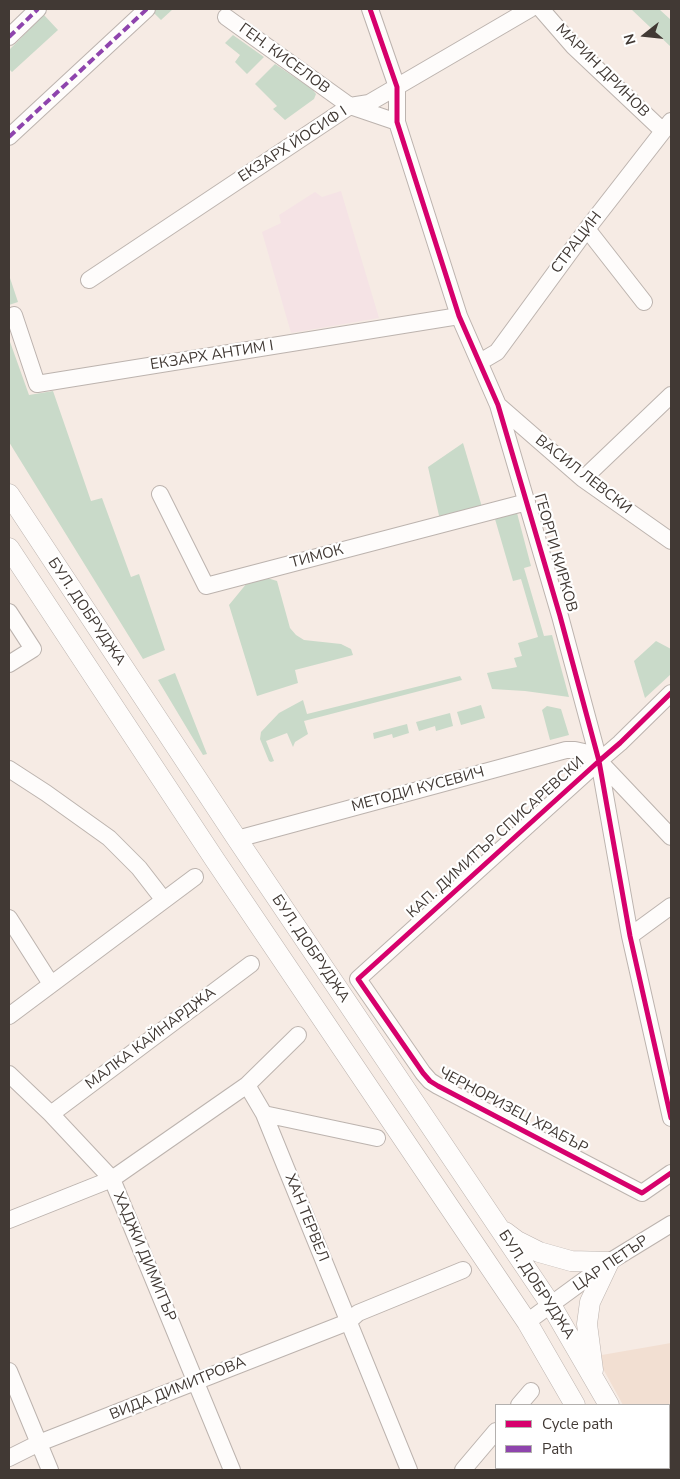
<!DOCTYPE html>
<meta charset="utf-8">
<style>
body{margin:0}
#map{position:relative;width:680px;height:1479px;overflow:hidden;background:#f6ebe4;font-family:"Nunito Sans",sans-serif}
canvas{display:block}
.frame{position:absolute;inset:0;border:10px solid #413934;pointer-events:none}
.legend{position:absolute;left:495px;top:1404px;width:175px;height:65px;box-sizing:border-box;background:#fff;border:1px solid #b3b0ae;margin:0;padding:6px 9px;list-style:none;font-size:15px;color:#413934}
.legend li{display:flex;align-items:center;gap:10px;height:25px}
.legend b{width:25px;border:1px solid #b3b0ae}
.north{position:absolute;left:620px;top:10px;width:50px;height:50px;-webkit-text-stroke:4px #fff;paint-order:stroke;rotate:254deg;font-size:14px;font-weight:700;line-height:20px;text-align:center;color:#413934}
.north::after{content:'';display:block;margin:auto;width:18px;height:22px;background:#413934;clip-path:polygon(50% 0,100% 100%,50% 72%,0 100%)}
</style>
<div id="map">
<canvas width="680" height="1479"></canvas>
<div class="frame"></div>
<ul class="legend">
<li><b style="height:6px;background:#d6006c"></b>Cycle path</li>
<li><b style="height:6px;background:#8e44ad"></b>Path</li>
</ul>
<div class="north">N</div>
</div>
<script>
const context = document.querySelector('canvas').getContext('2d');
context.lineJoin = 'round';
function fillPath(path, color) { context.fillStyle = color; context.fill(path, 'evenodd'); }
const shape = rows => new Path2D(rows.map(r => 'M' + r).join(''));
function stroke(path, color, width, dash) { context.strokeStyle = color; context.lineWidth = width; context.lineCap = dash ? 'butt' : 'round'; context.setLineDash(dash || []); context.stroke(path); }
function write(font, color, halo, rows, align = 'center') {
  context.font = font + ' "Nunito Sans",sans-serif'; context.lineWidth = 4.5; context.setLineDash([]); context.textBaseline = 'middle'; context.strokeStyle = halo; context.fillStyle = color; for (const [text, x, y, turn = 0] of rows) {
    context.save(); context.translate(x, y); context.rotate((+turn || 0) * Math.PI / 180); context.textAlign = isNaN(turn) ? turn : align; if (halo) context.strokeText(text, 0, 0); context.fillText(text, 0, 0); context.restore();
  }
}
fillPath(shape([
 [671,1343,671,1470,654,1470,653,1468,669,1468,669,1405,623,1405,596,1356]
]), '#f2dfd2');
fillPath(shape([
 [341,191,379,318,291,333,262,232,281,223,279,215,315,192,322,197]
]), '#f5e3e5');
fillPath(shape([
 [152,9,173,9,161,20,151,10],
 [631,9,659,9,671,20,671,47],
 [44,15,58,30,12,72,9,69,9,50],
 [233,35,264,57,247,74,235,62,240,55,225,43],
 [275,64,312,89,316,94,314,99,285,120,273,109,277,106,255,84],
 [9,275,18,302,9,305],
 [9,339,29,395,53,391,91,501,102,498,131,577,139,574,165,650,143,659,9,442],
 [463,443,482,507,440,520,428,467],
 [517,513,531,566,524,568,544,636,552,635,569,697,525,691,492,689,487,673,517,667,514,658,522,656,518,643,538,637,521,579,513,581,495,519],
 [264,577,277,581,290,628,296,635,304,640,341,644,351,649,353,655,295,670,298,683,257,696,229,605,247,583],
 [656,641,671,649,671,674,645,698,634,661],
 [175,673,207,754,203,755,158,680],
 [460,676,462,680,304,721,308,734,295,742,293,747,287,733,266,741,274,761,271,762,269,761,260,739,261,732,279,713,303,700,307,714],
 [481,705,485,718,461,725,457,712],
 [547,706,561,709,569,735,550,740,542,710],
 [450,713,453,726,436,731,435,726,419,731,416,722],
 [407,724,409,733,393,738,392,734,374,739,373,733]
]), '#c9dac9');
const minor = shape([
 [370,9,397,87,397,122,459,316,498,405,560,616,599,761,630,936,671,1118],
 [541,9,574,47,663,131],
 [226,17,350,106,397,122],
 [9,37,38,9],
 [9,137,147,9],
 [587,229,644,302],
 [89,280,350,106,369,103,530,9],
 [14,315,37,384,459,316],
 [480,362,497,352,587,229,671,121],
 [498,405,583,479,671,541],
 [583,479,671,395],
 [160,494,206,586,527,502],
 [9,612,33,649,9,664],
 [671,693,620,743,599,761,358,979,423,1073,430,1081,438,1086,642,1193,671,1173],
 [9,769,46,793,109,838,139,868,163,899],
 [237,839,566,750,575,750,584,752,599,761,671,837],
 [9,918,51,984],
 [630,936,671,906],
 [9,1016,195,877],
 [9,1074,51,1114,112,1179,232,1470],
 [247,1085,264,1114,409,1470],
 [51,1114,251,964],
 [264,1114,377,1138],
 [9,1220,112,1179,247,1085,298,1035],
 [527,1322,609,1262,671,1224],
 [9,1371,50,1470],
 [519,1405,531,1391],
 [9,1458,39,1443,348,1322,358,1313,463,1270],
 [463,1470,496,1431]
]);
const major = shape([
 [9,494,237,839,551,1305,609,1405],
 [9,548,215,860,527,1322,575,1405],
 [505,1232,517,1241,539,1252,571,1261,609,1262,590,1302,587,1324,593,1370],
 [607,1468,608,1470],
 [639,1468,640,1470]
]);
stroke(minor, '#bcb3ae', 18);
stroke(major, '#bcb3ae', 21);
stroke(minor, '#fefcfb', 16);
stroke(major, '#fefcfb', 20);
stroke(shape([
 [9,37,38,9],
 [9,137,147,9]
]), '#8e44ad', 4, [8, 4]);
stroke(shape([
 [370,9,397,87,397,122,459,316,498,405,560,616,599,761,630,936,671,1118],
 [671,693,620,743,599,761,358,979,423,1073,430,1081,438,1086,642,1193,671,1173]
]), '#d6006c', 5);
write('15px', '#413934', '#fff', [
 ["ГЕН. КИСЕЛОВ",284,59,36],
 ["МАРИН ДРИНОВ",602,71,45],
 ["ЕКЗАРХ ЙОСИФ I",293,145,-33],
 ["СТРАЦИН",577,243,-53],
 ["ЕКЗАРХ АНТИМ I",212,356,-9],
 ["ВАСИЛ ЛЕВСКИ",583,475,38],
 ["ГЕОРГИ КИРКОВ",555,553,74],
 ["ТИМОК",317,557,-15],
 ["БУЛ. ДОБРУДЖА",86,612,56],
 ["МЕТОДИ КУСЕВИЧ",418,790,-15],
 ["КАП. ДИМИТЪР СПИСАРЕВСКИ",496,838,-42],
 ["БУЛ. ДОБРУДЖА",310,949,56],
 ["МАЛКА КАЙНАРДЖА",151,1039,-37],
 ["ЧЕРНОРИЗЕЦ ХРАБЪР",513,1111,28],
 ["ХАН ТЕРВЕЛ",306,1218,68],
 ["ХАДЖИ ДИМИТЪР",144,1257,67],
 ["ЦАР ПЕТЪР",611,1264,-34],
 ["БУЛ. ДОБРУДЖА",536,1285,57],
 ["ВИДА ДИМИТРОВА",178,1389,-22]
]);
</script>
